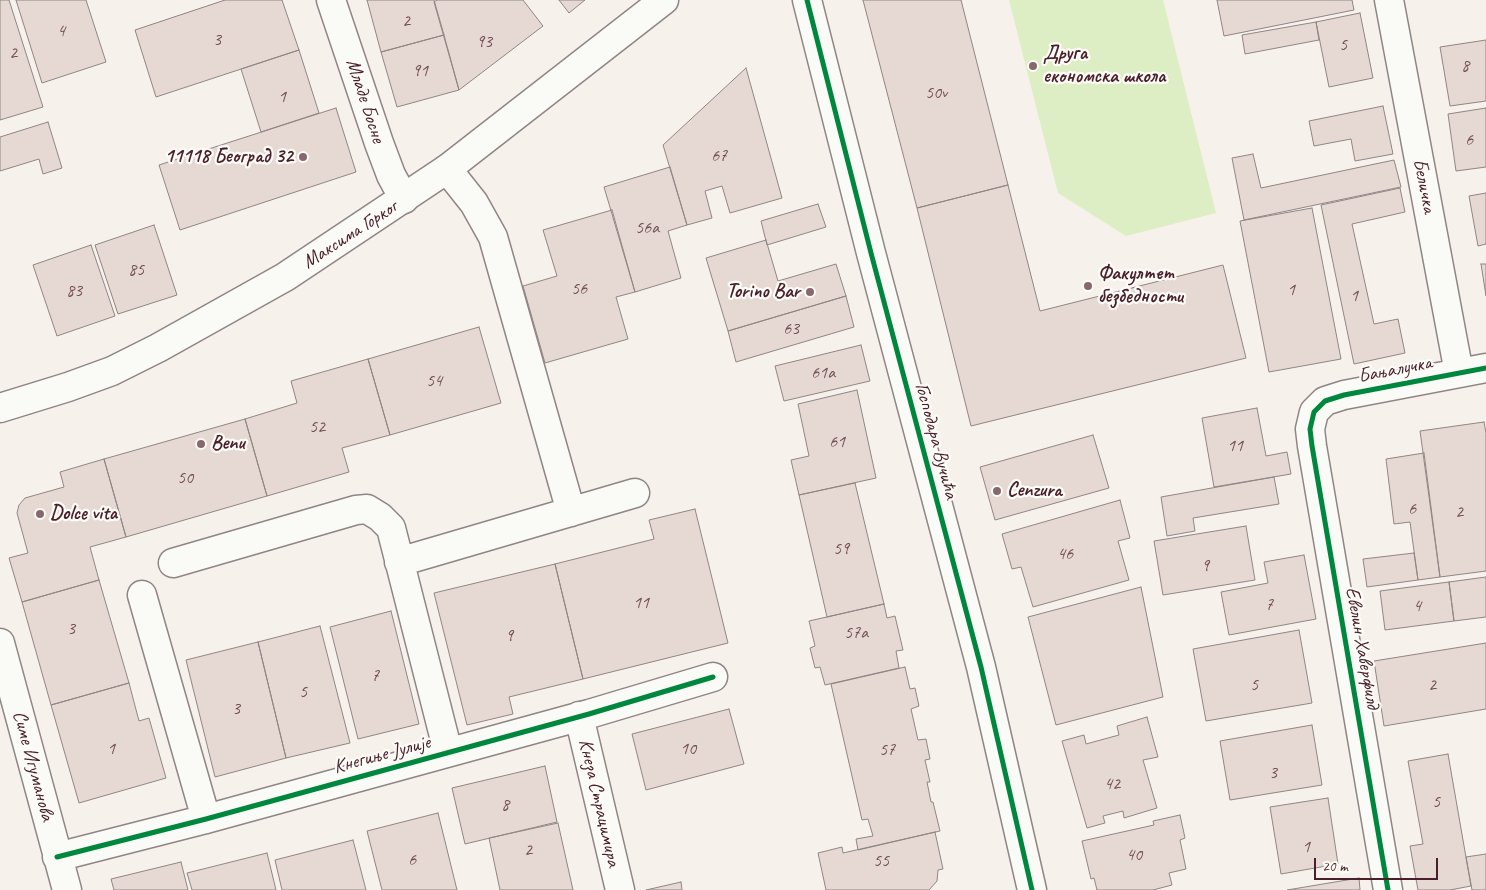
<!DOCTYPE html>
<meta charset="utf-8">
<style>
body{margin:0}
#map{position:relative;width:1486px;height:890px;overflow:hidden;background:#f7f1ec;font-family:Caveat,sans-serif}
canvas{display:block}
.scale{position:absolute;left:1314px;top:858px;width:124px;height:22px;box-sizing:border-box;border:2px solid #4a1f2b;border-top:0;padding-left:6px;font-size:15px;line-height:18px;white-space:nowrap;color:#4a1f2b;-webkit-text-stroke:4px #fdfcf7;paint-order:stroke}
</style>
<div id="map">
<canvas width="1486" height="890"></canvas>
<div class="scale">20 m</div>
</div>
<script>
const context = document.querySelector('canvas').getContext('2d');
context.lineJoin = 'round';
function fillPath(path, color) { context.fillStyle = color; context.fill(path, 'evenodd'); }
const shape = rows => new Path2D(rows.map(r => 'M' + r).join(''));
function stroke(path, color, width, dash) { context.strokeStyle = color; context.lineWidth = width; context.lineCap = dash ? 'butt' : 'round'; context.setLineDash(dash || []); context.stroke(path); }
function write(font, color, halo, rows, align = 'center') {
  context.font = font + ' Caveat,sans-serif'; context.lineWidth = 4.5; context.setLineDash([]); context.textBaseline = 'middle'; context.strokeStyle = halo; context.fillStyle = color; for (const [text, x, y, turn = 0] of rows) {
    context.save(); context.translate(x, y); context.rotate((+turn || 0) * Math.PI / 180); context.textAlign = isNaN(turn) ? turn : align; if (halo) context.strokeText(text, 0, 0); context.fillText(text, 0, 0); context.restore();
  }
}
fillPath(shape([
 [1009,0,1163,0,1216,213,1126,236,1058,193]
]), '#ddedc4');
const building = shape([
 [0,0,9,0,43,107,0,120,0,0],
 [16,0,86,0,106,62,42,83,16,0],
 [225,0,282,0,299,50,156,97,135,30,225,0],
 [367,0,434,0,444,35,381,52,367,0],
 [437,0,523,0,543,26,459,90,434,2,437,0],
 [559,0,585,0,569,13,559,0],
 [863,0,961,0,1008,185,917,208,863,0],
 [1217,0,1352,0,1354,10,1224,36,1217,0],
 [1360,13,1373,78,1329,87,1316,22,1360,13],
 [1316,22,1319,40,1245,54,1242,35,1316,22],
 [444,35,459,90,397,107,381,52,444,35],
 [1486,40,1486,101,1450,106,1440,47,1486,40],
 [299,50,319,113,261,132,241,69,299,50],
 [746,68,782,198,730,213,722,186,705,191,712,218,687,225,663,145,746,68],
 [1383,106,1393,154,1355,161,1351,139,1314,146,1309,121,1383,106],
 [336,108,356,172,180,230,159,165,336,108],
 [1486,108,1486,167,1456,171,1448,114,1486,108],
 [48,122,62,168,43,174,39,159,0,171,0,137,48,122],
 [1253,154,1261,188,1394,160,1401,187,1244,220,1232,158,1253,154],
 [670,167,687,225,668,231,681,278,635,292,604,187,670,167],
 [1008,185,1040,311,1223,265,1246,358,971,426,917,208,1008,185],
 [1400,188,1405,212,1352,224,1374,324,1398,319,1405,353,1354,364,1321,205,1400,188],
 [1486,193,1486,244,1478,246,1469,196,1486,193],
 [818,204,826,227,767,245,761,221,818,204],
 [1312,208,1341,359,1269,372,1240,221,1312,208],
 [612,210,635,292,616,297,628,339,545,363,523,286,557,276,543,230,612,210],
 [154,225,177,295,118,314,95,245,154,225],
 [766,240,778,281,836,264,846,296,728,331,706,258,766,240],
 [91,245,115,316,57,336,33,265,91,245],
 [1481,264,1486,264,1486,296,1481,264],
 [846,296,854,327,736,362,728,331,846,296],
 [479,327,501,403,390,435,368,359,479,327],
 [861,345,870,381,784,401,775,366,861,345],
 [368,359,390,435,342,448,349,472,267,496,245,419,297,403,291,381,368,359],
 [857,390,876,478,799,495,791,460,809,456,798,404,857,390],
 [1257,408,1266,456,1287,452,1291,474,1214,487,1202,418,1257,408],
 [245,419,267,496,126,537,104,459,245,419],
 [1484,422,1486,433,1486,571,1440,577,1420,431,1484,422],
 [1093,435,1109,488,995,520,980,467,1093,435],
 [1424,453,1440,577,1418,580,1410,522,1394,524,1386,459,1424,453],
 [104,459,126,537,90,547,99,580,22,602,9,558,28,553,17,513,19,505,25,498,64,487,60,472,104,459],
 [1274,477,1279,504,1193,518,1195,531,1167,536,1161,497,1274,477],
 [855,483,884,604,827,617,799,495,855,483],
 [1120,500,1130,538,1118,541,1129,580,1033,607,1021,567,1012,569,1002,534,1120,500],
 [695,509,728,643,583,679,555,564,654,539,649,520,695,509],
 [1246,526,1255,580,1163,595,1154,541,1246,526],
 [1414,553,1418,580,1367,587,1363,559,1414,553],
 [1304,555,1316,619,1229,635,1221,592,1268,583,1264,562,1304,555],
 [555,564,583,679,509,697,513,714,467,725,434,593,555,564],
 [1486,577,1486,617,1454,621,1449,582,1486,577],
 [99,580,129,683,51,705,22,602,99,580],
 [1449,582,1454,621,1385,630,1380,591,1449,582],
 [1141,587,1163,697,1056,725,1028,617,1141,587],
 [884,604,887,618,895,616,903,650,896,651,899,668,825,685,820,667,815,668,810,648,815,646,809,621,884,604],
 [391,611,419,724,358,739,330,627,391,611],
 [320,626,350,743,286,758,258,642,320,626],
 [1299,630,1312,703,1206,721,1193,649,1299,630],
 [258,642,286,758,215,777,186,660,258,642],
 [1486,643,1486,709,1384,726,1374,661,1486,643],
 [905,667,910,689,915,688,919,706,911,709,918,740,926,739,930,759,925,760,930,782,927,782,931,802,933,802,940,831,858,850,856,839,873,836,868,819,862,820,831,684,905,667],
 [129,683,139,721,149,718,166,778,79,803,51,705,129,683],
 [729,709,744,764,646,790,632,734,729,709],
 [1147,717,1158,757,1143,760,1157,808,1124,818,1123,811,1103,816,1105,823,1087,828,1062,741,1084,735,1086,744,1119,735,1117,726,1147,717],
 [1312,725,1322,785,1230,800,1220,741,1312,725],
 [1448,754,1471,886,1450,890,1418,890,1410,846,1423,844,1408,761,1448,754],
 [545,766,557,822,465,844,452,788,545,766],
 [1328,798,1338,864,1281,874,1270,807,1328,798],
 [438,813,457,890,382,890,367,831,438,813],
 [1180,815,1185,838,1180,840,1186,869,1169,873,1172,885,1153,890,1097,890,1094,878,1091,879,1082,841,1154,825,1153,821,1180,815],
 [558,823,573,890,500,890,489,838,558,823],
 [935,832,943,869,938,870,937,881,929,890,826,890,818,853,842,847,843,853,935,832],
 [353,840,366,890,282,890,275,860,353,840],
 [267,853,276,890,192,890,187,873,267,853],
 [1486,854,1486,890,1472,890,1466,857,1486,854],
 [181,862,188,890,114,890,111,879,181,862],
 [1359,878,1360,890,1287,890,1359,878],
 [681,882,682,890,646,890,681,882]
]);
fillPath(building, '#e6d8d2');
stroke(building, '#908585', 1);
const minor = shape([
 [331,0,379,143,391,175,404,199],
 [807,0,871,253,981,667,1032,890],
 [1389,0,1459,373],
 [447,169,474,203,493,237,571,512],
 [399,562,635,493],
 [173,563,356,510,367,509,380,517,391,528,448,752],
 [142,595,206,819],
 [0,643,67,890],
 [579,716,620,890],
 [57,857,206,819,589,714,713,677],
 [1388,890,1312,446,1310,429,1314,412,1325,401,1344,395,1486,368]
]);
const major = shape([
 [0,408,68,387,112,371,158,348,285,277,447,169,664,0]
]);
stroke(minor, '#908585', 31);
stroke(major, '#908585', 31);
stroke(minor, '#fafaf7', 28);
stroke(major, '#fafaf7', 28);
stroke(shape([
 [807,0,871,253,981,667,1032,890],
 [57,857,206,819,589,714,713,677],
 [1388,890,1312,446,1310,429,1314,412,1325,401,1344,395,1486,368]
]), '#00873e', 5);
for (const [x, y, r, color] of [
 [1033,66,5,"#87686f"],
 [303,157,5,"#87686f"],
 [1088,286,5,"#87686f"],
 [810,292,5,"#87686f"],
 [201,444,5,"#87686f"],
 [997,491,5,"#87686f"],
 [40,514,5,"#87686f"]
]) { const dot = new Path2D(); dot.arc(x, y, r, 0, 2 * Math.PI); context.fillStyle = color; context.fill(dot); stroke(dot, '#fdfcf7', 2); }
write('18px', '#724e56', null, [
 ["2",406,21],
 ["4",61,31],
 ["3",217,40],
 ["93",484,42],
 ["5",1343,45],
 ["2",13,53],
 ["8",1465,66],
 ["91",420,71],
 ["50v",936,93],
 ["1",282,97],
 ["6",1469,140],
 ["67",719,156],
 ["56a",647,228],
 ["85",136,270],
 ["56",579,289],
 ["1",1291,290],
 ["83",74,291],
 ["1",1354,296],
 ["63",791,329],
 ["61a",823,373],
 ["54",434,381],
 ["52",317,427],
 ["61",837,442],
 ["11",1235,446],
 ["50",185,478],
 ["6",1412,509],
 ["2",1459,512],
 ["59",841,549],
 ["46",1065,554],
 ["9",1205,566],
 ["11",641,603],
 ["7",1269,605],
 ["4",1417,606],
 ["3",71,629],
 ["57a",856,633],
 ["9",509,636],
 ["7",375,676],
 ["5",1254,685],
 ["2",1432,685],
 ["5",303,692],
 ["3",236,709],
 ["1",111,749],
 ["10",688,749],
 ["57",887,750],
 ["3",1273,773],
 ["42",1112,784],
 ["5",1436,802],
 ["8",505,805],
 ["1",1306,847],
 ["2",528,850],
 ["40",1134,855],
 ["6",412,860],
 ["55",881,861]
]);
write('bold 20px', '#4a1f2b', '#fdfcf7', [
 ["Друга",1043,54],
 ["економска школа",1043,77],
 ["11118 Београд 32",293,157,"right"],
 ["Факултет",1098,274],
 ["безбедности",1098,297],
 ["Torino Bar",800,292,"right"],
 ["Benu",211,444],
 ["Cenzura",1007,491],
 ["Dolce vita",50,514]
], 'left');
write('20px', '#4a1f2b', '#fdfcf7', [
 ["Младе Босне",365,101,72],
 ["Беличка",1424,186,79],
 ["Максима Горког",350,235,-33],
 ["Бањалучка",1395,370,-11],
 ["Господара Вучића",936,441,75],
 ["Евелин Хаверфилд",1362,648,80],
 ["Кнегиње Јулије",382,755,-15],
 ["Симе Игуманова",33,766,75],
 ["Кнеза Страцимира",599,803,77]
]);
</script>
